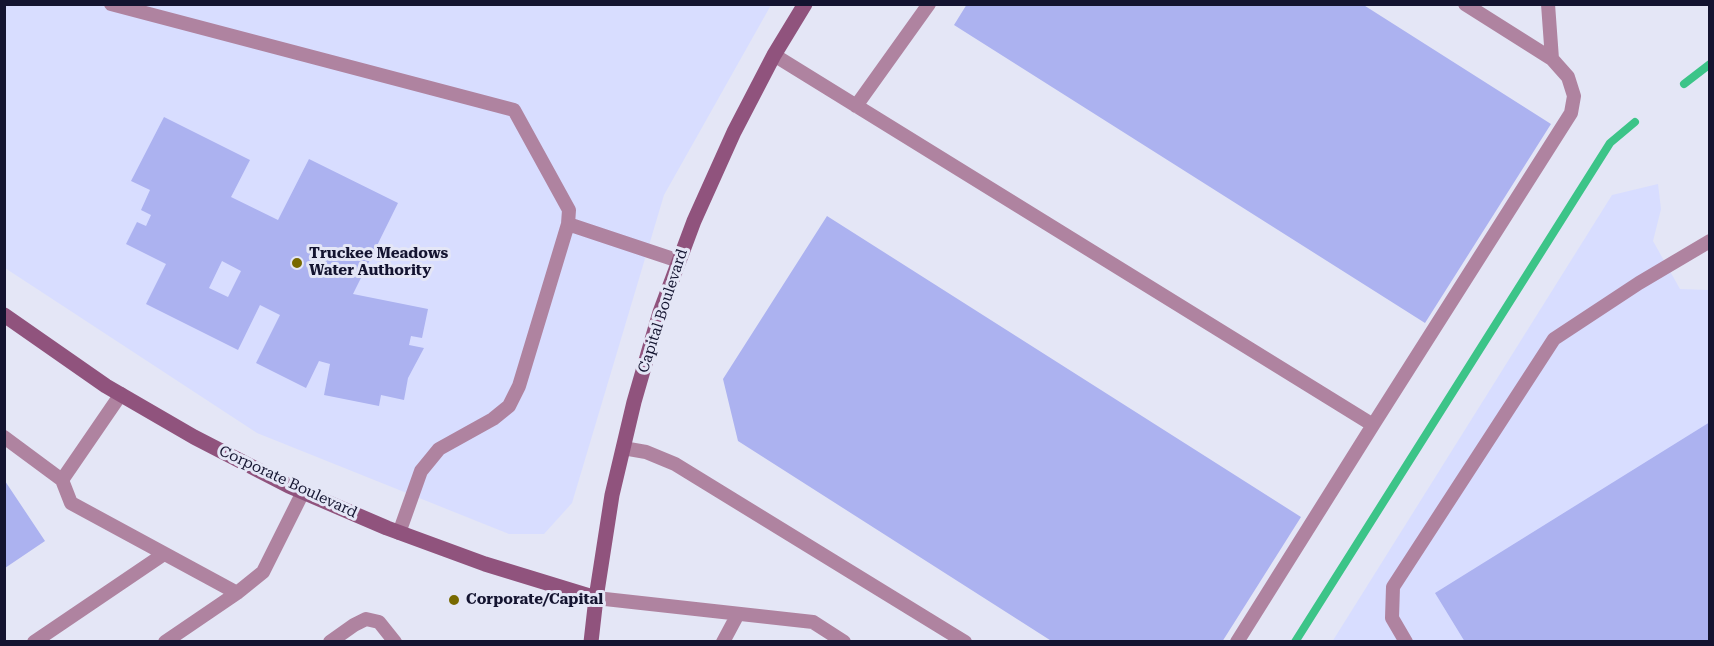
<!DOCTYPE html>
<style>
body{margin:0}
#map{position:relative;width:1714px;height:646px;overflow:hidden;background:#e4e6f6;font-family:"Roboto Serif",serif}
canvas{display:block}
.frame{position:absolute;inset:0;border:6px solid #141430;pointer-events:none}
</style>
<div id="map">
<canvas width="1714" height="646"></canvas>
<div class="frame"></div>
</div>
<script>
const context = document.querySelector('canvas').getContext('2d');
context.lineJoin = 'round';
function fillPath(path, color) { context.fillStyle = color; context.fill(path, 'evenodd'); }
const shape = rows => new Path2D(rows.map(r => 'M' + r).join(''));
function stroke(path, color, width, dash) { context.strokeStyle = color; context.lineWidth = width; context.lineCap = dash ? 'butt' : 'round'; context.setLineDash(dash || []); context.stroke(path); }
function write(font, color, halo, rows, align = 'center') {
  context.font = font + ' "Roboto Serif",serif'; context.lineWidth = 6; context.setLineDash([]); context.textBaseline = 'middle'; context.strokeStyle = halo; context.fillStyle = color; for (const [text, x, y, turn = 0] of rows) {
    context.save(); context.translate(x, y); context.rotate((+turn || 0) * Math.PI / 180); context.textAlign = isNaN(turn) ? turn : align; if (halo) context.strokeText(text, 0, 0); context.fillText(text, 0, 0); context.restore();
  }
}
fillPath(shape([
 [4,5,771,5,664,195,572,503,544,534,509,534,257,433,5,268],
 [1658,184,1661,209,1653,241,1680,289,1709,290,1709,641,1332,642,1612,195]
]), '#d8ddff');
stroke(shape([
 [1684,84,1710,64],
 [1295,642,1610,143,1635,122]
]), '#3cc488', 8);
fillPath(shape([
 [967,4,1362,4,1551,124,1425,323,954,25],
 [164,117,250,160,231,197,278,220,309,159,398,203,353,294,428,309,422,338,411,336,409,345,424,348,408,378,404,400,381,395,379,406,324,395,330,364,319,361,306,388,256,363,280,315,260,305,238,350,146,304,166,264,126,244,137,222,146,226,151,215,141,210,150,190,131,181],
 [222,261,241,271,228,297,209,288],
 [827,216,1301,517,1222,642,1053,642,738,441,723,379],
 [1710,422,1710,642,1465,642,1435,593],
 [5,481,45,541,5,568]
]), '#acb2f0');
stroke(shape([
 [111,4,514,110,569,210,568,224],
 [1548,4,1552,59],
 [774,55,1373,425,1571,113,1574,96,1568,77,1552,59,1465,4],
 [856,106,929,4],
 [4,437,62,480,121,394],
 [623,448,646,452,675,464,965,642],
 [62,480,71,503,237,593],
 [399,533,421,471,439,449,493,419,509,406,519,386,568,224,679,261],
 [596,598,813,622,844,642],
 [34,642,164,554],
 [165,642,237,593,263,572,303,492],
 [330,642,354,625,366,619,379,622,395,642],
 [723,642,738,614],
 [1237,642,1373,425],
 [1406,642,1392,618,1393,587,1554,339,1639,283,1710,241]
]), '#af83a0', 14);
stroke(shape([
 [4,315,106,386,194,437,289,486,387,528,485,564,596,598],
 [591,642,596,598,612,495,634,402,660,312,694,221,734,132,774,55,805,4]
]), '#90537d', 15);
for (const [x, y, r, color] of [
 [297,263,6,"#786900"],
 [454,600,6,"#786900"]
]) { const dot = new Path2D(); dot.arc(x, y, r, 0, 2 * Math.PI); context.fillStyle = color; context.fill(dot); stroke(dot, '#e4e6f6', 2); }
write('bold 15px', '#141430', '#e4e6f6', [
 ["Truckee Meadows",309,254],
 ["Water Authority",309,271],
 ["Corporate/Capital",466,600]
], 'left');
write('15px', '#141430', '#e4e6f6', [
 ["Capital Boulevard",663,311,-72],
 ["Corporate Boulevard",288,482,25]
]);
</script>
